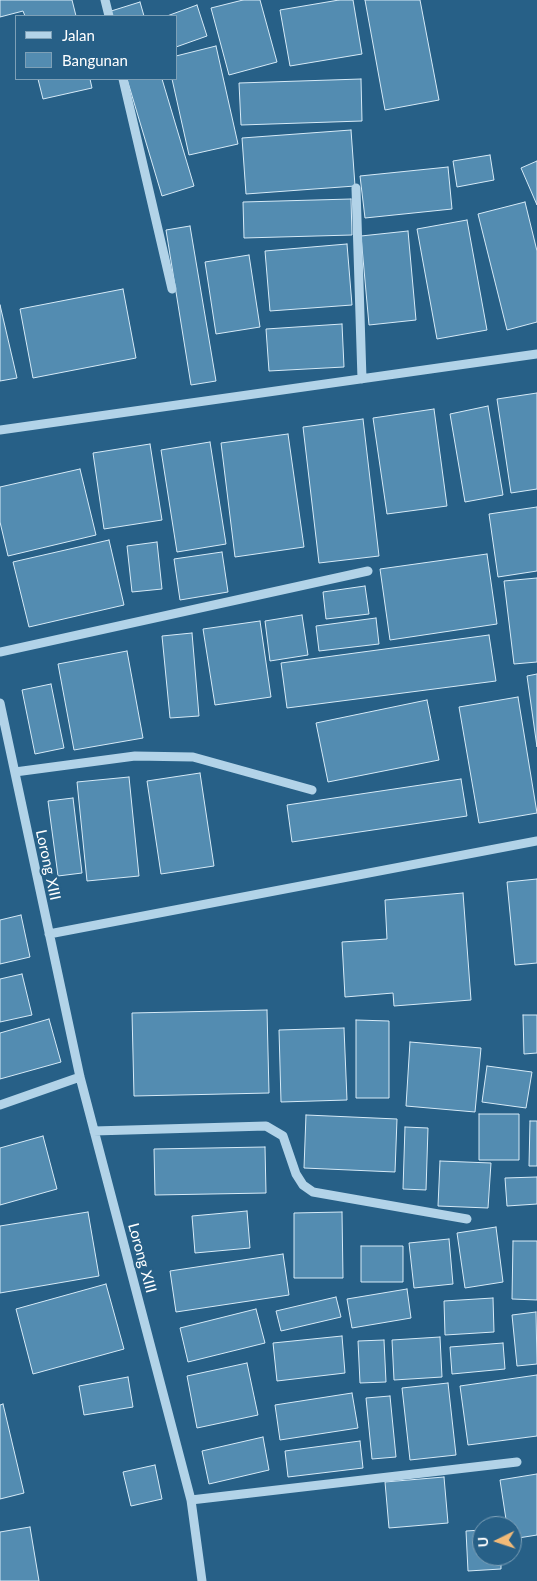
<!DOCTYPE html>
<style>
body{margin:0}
#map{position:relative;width:537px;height:1581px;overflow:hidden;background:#276087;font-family:Lato,sans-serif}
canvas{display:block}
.legend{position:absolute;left:15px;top:15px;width:162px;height:65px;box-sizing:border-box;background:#276087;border:1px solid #7da0b7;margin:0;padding:6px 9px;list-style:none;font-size:15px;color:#fff}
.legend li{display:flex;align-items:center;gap:10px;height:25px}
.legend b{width:25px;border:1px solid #7da0b7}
.north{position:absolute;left:472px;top:1516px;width:50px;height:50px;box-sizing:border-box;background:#276087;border:1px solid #7da0b7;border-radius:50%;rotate:266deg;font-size:14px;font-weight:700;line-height:20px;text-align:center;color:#fff}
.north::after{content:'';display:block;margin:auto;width:18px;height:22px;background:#f1ba78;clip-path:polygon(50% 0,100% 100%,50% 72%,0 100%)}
</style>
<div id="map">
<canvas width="537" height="1581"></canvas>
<ul class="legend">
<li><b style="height:6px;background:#b2d3e8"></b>Jalan</li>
<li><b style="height:14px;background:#538cb1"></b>Bangunan</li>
</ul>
<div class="north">U</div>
</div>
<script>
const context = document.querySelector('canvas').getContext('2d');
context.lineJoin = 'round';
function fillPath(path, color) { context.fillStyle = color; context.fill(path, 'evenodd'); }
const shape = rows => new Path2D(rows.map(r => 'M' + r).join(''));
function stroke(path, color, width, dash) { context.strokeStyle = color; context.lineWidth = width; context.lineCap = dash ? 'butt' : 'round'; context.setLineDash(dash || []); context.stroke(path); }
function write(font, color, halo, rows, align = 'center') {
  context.font = font + ' Lato,sans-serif'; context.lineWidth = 4.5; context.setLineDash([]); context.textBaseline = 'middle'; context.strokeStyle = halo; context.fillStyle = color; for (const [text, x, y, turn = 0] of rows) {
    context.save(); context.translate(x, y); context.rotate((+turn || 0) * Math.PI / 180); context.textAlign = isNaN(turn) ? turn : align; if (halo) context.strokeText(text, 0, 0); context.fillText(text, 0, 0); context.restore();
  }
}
const building = shape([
 [0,0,72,0,76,16,25,16,23,11,0,17,0,0],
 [243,0,260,0,277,62,229,75,211,8,243,0],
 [339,0,353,0,362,54,290,66,280,10,339,0],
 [365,0,420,0,439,100,385,110,365,0],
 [140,2,144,16,109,16,108,12,140,2],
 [197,5,207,36,176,47,176,16,167,16,197,5],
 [216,46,238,144,189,155,172,79,176,79,176,56,216,46],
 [38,79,90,79,92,88,43,99,38,79],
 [127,79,162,79,194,186,162,196,127,79],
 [361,79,362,121,241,125,239,83,361,79],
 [351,130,355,186,246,194,242,138,351,130],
 [490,155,494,180,457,187,453,161,490,155],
 [537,161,537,205,521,168,537,161],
 [448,167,452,209,365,218,360,176,448,167],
 [351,199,352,235,244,238,243,202,351,199],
 [525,202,537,251,537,322,507,330,478,214,525,202],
 [467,220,487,330,437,339,417,229,467,220],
 [190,226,216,381,191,385,166,230,190,226],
 [408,231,416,320,369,325,361,236,408,231],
 [347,244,352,305,270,311,265,251,347,244],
 [249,255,260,327,216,334,205,262,249,255],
 [123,289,136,358,33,378,20,309,123,289],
 [0,305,17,378,0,381,0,305],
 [342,324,344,367,269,371,266,329,342,324],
 [537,393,537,489,511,493,497,399,537,393],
 [488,406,503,495,465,502,450,414,488,406],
 [434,409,447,506,387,514,373,418,434,409],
 [363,419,379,556,319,563,303,427,363,419],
 [288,434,304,547,235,557,221,443,288,434],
 [210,442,226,544,177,552,161,450,210,442],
 [150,444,162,520,104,529,93,453,150,444],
 [80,469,96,535,8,556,0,522,0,487,80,469],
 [537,507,537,571,498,577,489,514,537,507],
 [109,540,124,605,29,627,13,562,109,540],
 [157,542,162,589,132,592,127,546,157,542],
 [222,552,228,592,180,600,174,559,222,552],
 [487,554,497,624,390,640,380,569,487,554],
 [537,578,537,662,514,664,504,581,537,578],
 [365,586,369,614,326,619,323,592,365,586],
 [302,615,308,655,270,661,265,621,302,615],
 [376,618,379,644,319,651,316,626,376,618],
 [260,621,271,697,215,705,203,629,260,621],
 [192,633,199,716,170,718,162,636,192,633],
 [489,635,496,681,287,708,281,663,489,635],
 [127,651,143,738,74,750,58,664,127,651],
 [537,674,537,747,527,676,537,674],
 [51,684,64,748,35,754,22,690,51,684],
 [518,697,537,813,479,823,459,707,518,697],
 [427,700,439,760,328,782,316,723,427,700],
 [200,773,214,866,161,874,147,781,200,773],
 [129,777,139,876,87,881,77,782,129,777],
 [461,779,467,816,292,842,287,805,461,779],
 [73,798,82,873,58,876,48,801,73,798],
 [537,879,537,963,515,965,507,882,537,879],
 [463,893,471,1000,394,1006,393,993,345,997,342,942,387,939,385,900,463,893],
 [21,915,30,957,0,964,0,920,21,915],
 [22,974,32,1015,0,1022,0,979,22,974],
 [267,1010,269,1093,134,1096,132,1013,267,1010],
 [523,1015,537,1015,537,1053,524,1054,523,1015],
 [49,1019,61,1062,0,1079,0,1033,49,1019],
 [356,1020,389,1021,389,1098,356,1098,356,1020],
 [344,1028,347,1100,281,1102,279,1030,344,1028],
 [410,1042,481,1048,475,1112,406,1106,410,1042],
 [487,1066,532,1072,526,1108,482,1102,487,1066],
 [479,1114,519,1114,519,1160,479,1160,479,1114],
 [306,1115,397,1119,395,1172,304,1168,306,1115],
 [530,1121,537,1121,537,1166,529,1166,530,1121],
 [405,1127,428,1128,426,1190,403,1189,405,1127],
 [43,1136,57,1189,0,1205,0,1148,43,1136],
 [265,1147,266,1193,155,1195,154,1149,265,1147],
 [440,1161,491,1163,488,1208,438,1206,440,1161],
 [537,1177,537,1204,507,1206,505,1178,537,1177],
 [247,1211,250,1248,195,1253,192,1216,247,1211],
 [88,1212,99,1276,0,1293,0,1226,88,1212],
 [342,1212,343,1278,294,1278,294,1213,342,1212],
 [496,1227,503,1282,465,1288,457,1233,496,1227],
 [449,1239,453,1284,414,1288,409,1243,449,1239],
 [513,1241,537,1241,537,1300,512,1299,513,1241],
 [361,1246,403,1246,403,1282,361,1282,361,1246],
 [283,1254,289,1295,176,1312,170,1271,283,1254],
 [106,1284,124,1349,33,1374,16,1309,106,1284],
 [407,1289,411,1318,352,1328,347,1299,407,1289],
 [336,1297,341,1317,281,1331,276,1311,336,1297],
 [493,1298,494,1332,445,1335,444,1301,493,1298],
 [256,1309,265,1343,188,1362,180,1328,256,1309],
 [536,1312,537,1364,517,1366,512,1315,536,1312],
 [342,1336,345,1373,277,1381,273,1343,342,1336],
 [440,1337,442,1377,394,1380,392,1340,440,1337],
 [384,1340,386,1382,360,1383,358,1341,384,1340],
 [503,1343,505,1369,452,1374,450,1347,503,1343],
 [247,1363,258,1415,197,1428,187,1376,247,1363],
 [537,1375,537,1436,468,1445,460,1386,537,1375],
 [128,1377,133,1407,84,1415,79,1386,128,1377],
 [448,1383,456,1455,410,1460,402,1388,448,1383],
 [352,1393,358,1428,280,1440,275,1405,352,1393],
 [390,1396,396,1457,372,1459,366,1398,390,1396],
 [3,1404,24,1493,0,1499,0,1405,3,1404],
 [263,1437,269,1470,209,1484,202,1451,263,1437],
 [360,1441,363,1468,288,1477,285,1451,360,1441],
 [155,1465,162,1499,131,1506,123,1472,155,1465],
 [537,1474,537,1535,512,1539,512,1526,507,1526,500,1480,537,1474],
 [444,1477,448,1523,389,1528,385,1482,444,1477],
 [30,1527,39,1581,0,1581,0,1532,30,1527],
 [482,1530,482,1556,501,1556,501,1569,468,1571,466,1531,482,1530]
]);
fillPath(building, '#538cb1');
stroke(building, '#d6eaf7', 1);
stroke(shape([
 [105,0,109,16],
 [123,79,172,289],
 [356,188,362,379],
 [0,430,537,354],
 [0,652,368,571],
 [0,703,80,1077,191,1500,202,1581],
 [15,772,135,756,193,757,312,790],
 [49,934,537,841],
 [0,1105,80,1077],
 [94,1131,266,1126,283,1136,296,1174,303,1185,313,1192,467,1219],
 [191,1500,517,1462]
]), '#b2d3e8', 9);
write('15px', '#fff', '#276087', [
 ["Lorong XIII",48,865,78],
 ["Lorong XIII",142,1258,75]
]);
</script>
